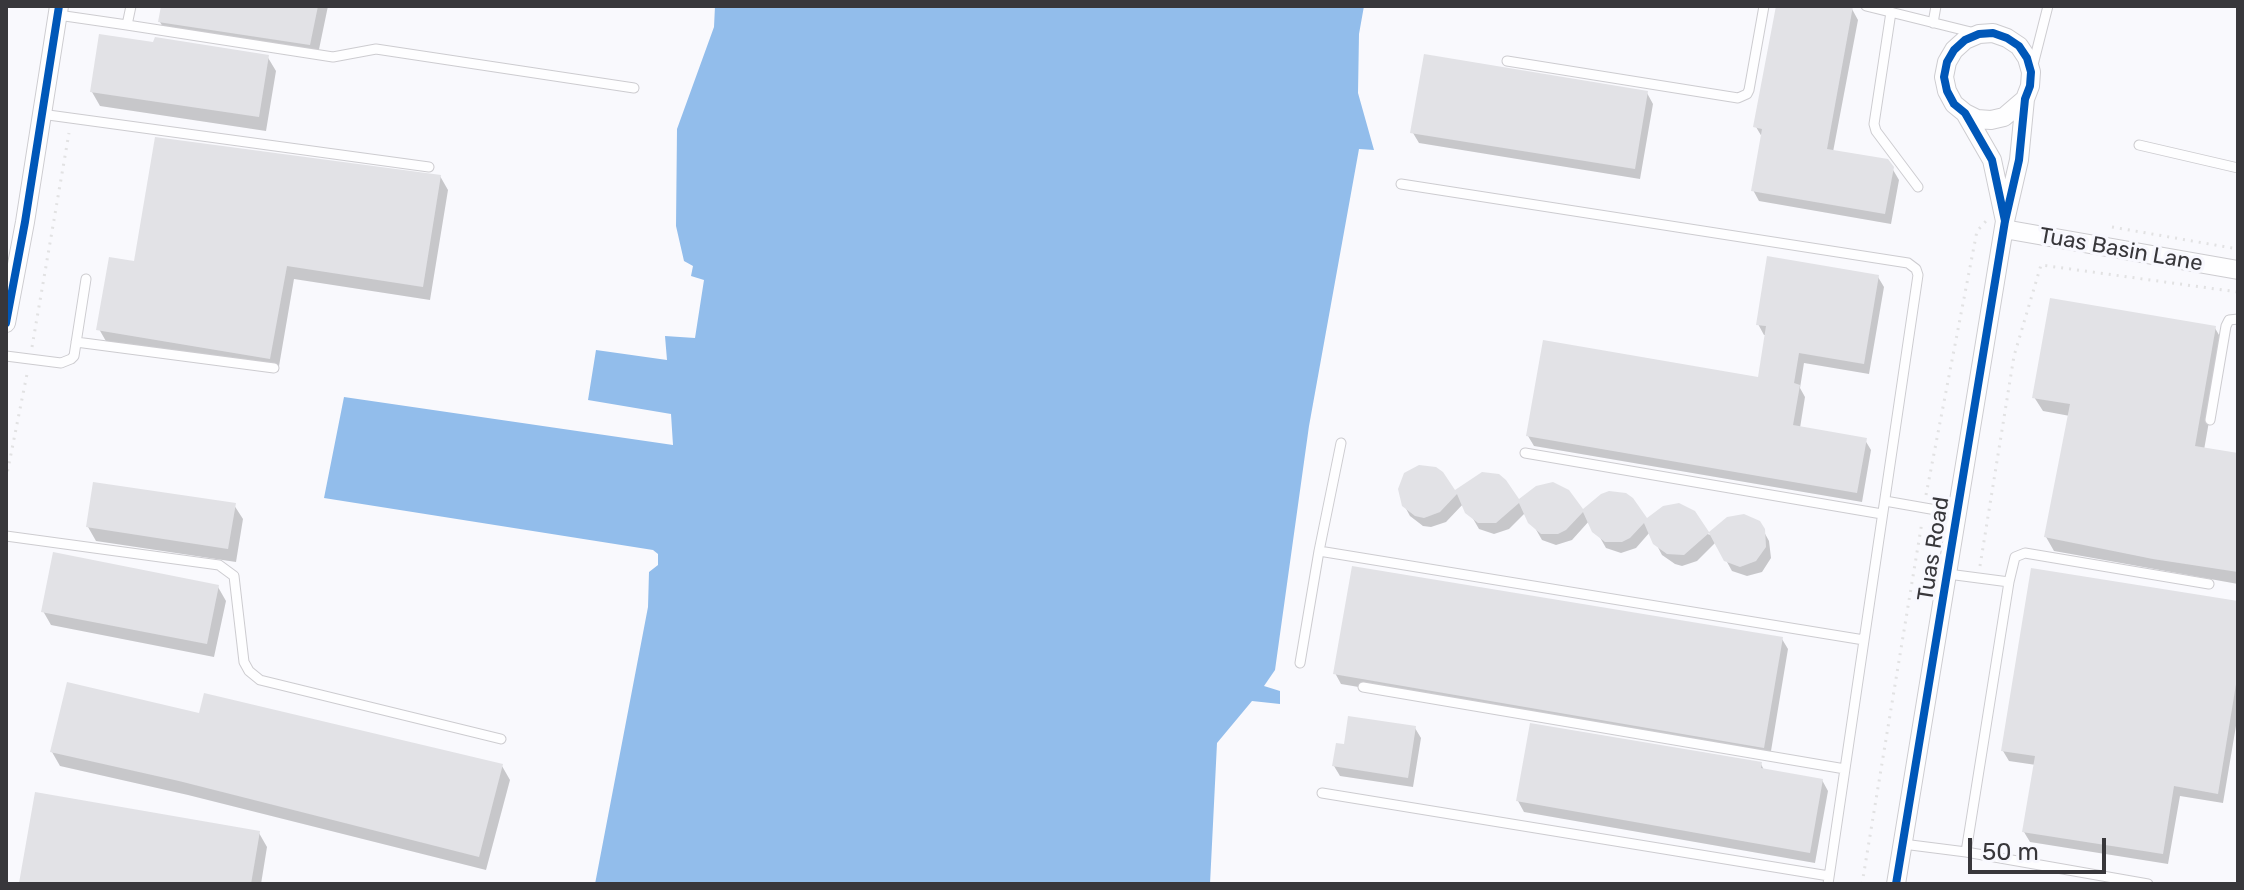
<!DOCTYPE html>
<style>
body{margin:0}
#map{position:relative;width:2244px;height:890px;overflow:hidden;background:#f9f9fd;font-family:Rubik,sans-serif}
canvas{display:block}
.frame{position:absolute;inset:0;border:8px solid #38373b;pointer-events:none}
.scale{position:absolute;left:1968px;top:838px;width:138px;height:36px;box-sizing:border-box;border:4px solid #38373b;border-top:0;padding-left:10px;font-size:24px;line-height:28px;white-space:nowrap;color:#38373b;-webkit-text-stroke:6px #f8f8fe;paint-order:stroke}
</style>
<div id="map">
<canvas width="2244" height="890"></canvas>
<div class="frame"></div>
<div class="scale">50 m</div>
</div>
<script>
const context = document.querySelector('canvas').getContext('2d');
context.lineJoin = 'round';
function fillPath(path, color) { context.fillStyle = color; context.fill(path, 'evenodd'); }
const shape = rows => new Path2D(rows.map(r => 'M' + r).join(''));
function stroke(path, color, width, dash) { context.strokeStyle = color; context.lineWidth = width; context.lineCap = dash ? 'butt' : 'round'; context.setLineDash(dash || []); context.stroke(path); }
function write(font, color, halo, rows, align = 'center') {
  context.font = font + ' Rubik,sans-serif'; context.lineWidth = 7; context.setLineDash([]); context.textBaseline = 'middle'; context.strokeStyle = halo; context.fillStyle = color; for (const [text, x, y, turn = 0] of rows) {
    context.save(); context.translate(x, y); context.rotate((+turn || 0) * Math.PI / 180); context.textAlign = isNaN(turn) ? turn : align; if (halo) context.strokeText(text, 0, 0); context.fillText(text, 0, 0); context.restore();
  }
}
fillPath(shape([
 [715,6,1364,6,1359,34,1358,93,1374,150,1359,149,1309,426,1275,670,1264,686,1280,691,1280,704,1252,701,1217,743,1210,884,595,884,648,607,649,572,658,565,658,554,653,550,324,498,344,397,673,445,671,414,588,400,596,350,667,360,665,336,695,338,704,280,691,276,693,266,684,261,676,226,677,129,714,27]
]), '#92bdeb');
fillPath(shape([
 [163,6,328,6,317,59,168,36,160,22],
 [1778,6,1835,6,1852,9,1858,20,1833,152,1892,168,1899,180,1891,224,1759,201,1753,190,1762,137,1756,127],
 [155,45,267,56,276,71,266,131,100,106,92,92],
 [1647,93,1653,104,1640,179,1419,143,1413,133],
 [440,176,448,190,430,300,294,279,278,372,107,343,99,329,136,263],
 [1878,277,1884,287,1869,374,1804,363,1800,388,1805,397,1800,428,1865,440,1871,450,1862,502,1534,446,1528,436,1760,380,1767,335,1764,335,1758,324],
 [2215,328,2223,342,2204,450,2238,455,2238,584,2054,551,2046,537,2070,416,2043,411,2034,397],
 [1455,493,1582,512,1602,496,1647,521,1694,512,1709,535,1728,519,1763,530,1769,541,1771,558,1762,572,1747,576,1732,571,1716,542,1697,561,1682,566,1675,564,1662,555,1650,532,1636,548,1621,553,1606,548,1590,520,1572,540,1556,545,1542,540,1526,512,1509,529,1494,534,1479,529,1464,503,1446,522,1431,527,1423,526,1410,516,1404,505],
 [234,505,243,519,236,562,96,541,88,527],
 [218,587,226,601,214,657,51,625,43,611],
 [2238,603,2238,714,2223,803,2180,796,2168,864,2030,842,2024,832,2036,765,2009,761,2003,751],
 [1782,639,1788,649,1770,757,1341,684,1335,673],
 [201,715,502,766,510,780,486,870,188,795,60,766,52,752],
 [1415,728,1421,738,1413,787,1340,776,1334,766,1345,746],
 [1761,764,1764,770,1822,780,1828,791,1815,863,1524,812,1518,801],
 [259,833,267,847,261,884,21,882]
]), '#0003');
fillPath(shape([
 [161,6,318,6,310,45,158,22],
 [1776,6,1853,6,1827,149,1888,159,1894,167,1885,214,1751,191,1762,129,1753,127],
 [99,34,153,42,155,37,269,55,259,117,90,92],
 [1424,54,1648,91,1635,169,1410,133],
 [155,137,441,175,423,287,287,266,270,359,96,330,109,257,134,261],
 [1767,256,1879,275,1864,364,1799,353,1794,383,1800,385,1793,425,1867,438,1857,493,1526,436,1543,340,1758,377,1766,326,1756,325],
 [2050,298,2216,326,2195,446,2238,453,2238,572,2153,559,2044,537,2070,404,2032,398],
 [1419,465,1436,467,1443,472,1455,490,1482,472,1499,474,1506,480,1519,499,1536,486,1553,482,1569,490,1583,509,1601,494,1609,491,1626,493,1633,498,1647,518,1663,506,1679,503,1695,511,1709,532,1727,517,1744,514,1760,521,1765,529,1766,547,1756,561,1740,567,1724,561,1709,533,1684,555,1667,554,1653,544,1644,523,1630,538,1622,542,1605,542,1592,532,1583,512,1566,530,1558,534,1541,534,1528,523,1519,503,1496,523,1478,523,1465,513,1457,494,1440,512,1424,518,1415,516,1402,506,1398,489,1404,473],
 [93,482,236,503,228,549,86,527],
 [53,552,219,585,207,644,41,612],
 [1352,566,1783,637,1764,748,1333,674],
 [2031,568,2238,601,2238,672,2218,794,2174,786,2163,854,2022,832,2035,756,2001,751],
 [67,682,199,713,204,693,503,764,479,857,179,781,50,752],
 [1348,716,1416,726,1408,778,1332,766,1336,743,1344,744],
 [1530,723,1762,762,1761,768,1823,779,1810,853,1516,801],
 [35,792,260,831,251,884,19,883]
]), '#e2e2e6');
const lane = shape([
 [1866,6,1975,33],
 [1891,12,1874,124,1876,131,1918,187],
 [58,15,127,25,131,6],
 [1933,23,1936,6],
 [127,25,333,57,376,49,634,88],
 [1507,61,1738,98,1747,94,1749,90,1764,6],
 [2033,65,2048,6],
 [41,114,429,167],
 [2139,145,2238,168],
 [1401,184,1908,263,1916,269,1918,275,1828,884],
 [76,342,274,368],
 [6,356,61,363,71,359,74,356,86,279],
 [2210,420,2226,326,2229,320,2238,319],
 [1341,443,1319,551,1864,640],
 [1525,453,1882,514],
 [1885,501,1959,514],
 [6,536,219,565,234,576,244,662,249,671,260,680,501,739],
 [1948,574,2009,582],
 [1300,663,1319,551],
 [1363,687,1845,769],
 [1322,793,1829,876],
 [1903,844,1966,852,2148,884],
 [1966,852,2009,582,2015,557,2025,553,2209,584]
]);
const street = shape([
 [1965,113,1977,119,1991,120,2004,117,2025,99],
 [2004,229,2238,270],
 [6,323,25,222,59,6],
 [1896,884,2005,221,2019,160,2025,99,2030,86,2031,72,2027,58,2019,46,2007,38,1993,33,1979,34,1965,40,1954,50,1947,62,1944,77,1947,91,1954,104,1965,113,1992,160,2005,221]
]);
stroke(lane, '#cdccd0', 11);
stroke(street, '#cdccd0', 20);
stroke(shape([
 [2112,227,2238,249],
 [32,347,69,133],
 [6,479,27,374],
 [1926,495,1977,231,1987,220],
 [1980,566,2014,356,2041,265,2238,292],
 [1862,884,1922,522]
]), '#e2e2e3', 3, [2, 6]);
stroke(lane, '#fefeff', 9);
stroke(street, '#fefeff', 18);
stroke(shape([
 [6,323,25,222,59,6],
 [1896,884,2005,221,2019,160,2025,99,2030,86,2031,72,2027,58,2019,46,2007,38,1993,33,1979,34,1965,40,1954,50,1947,62,1944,77,1947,91,1954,104,1965,113,1992,160,2005,221]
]), '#0057b8', 8);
write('22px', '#38373b', '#f8f8fe', [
 ["Tuas Basin Lane",2121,250,10],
 ["Tuas Road",1934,549,-81]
]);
</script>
